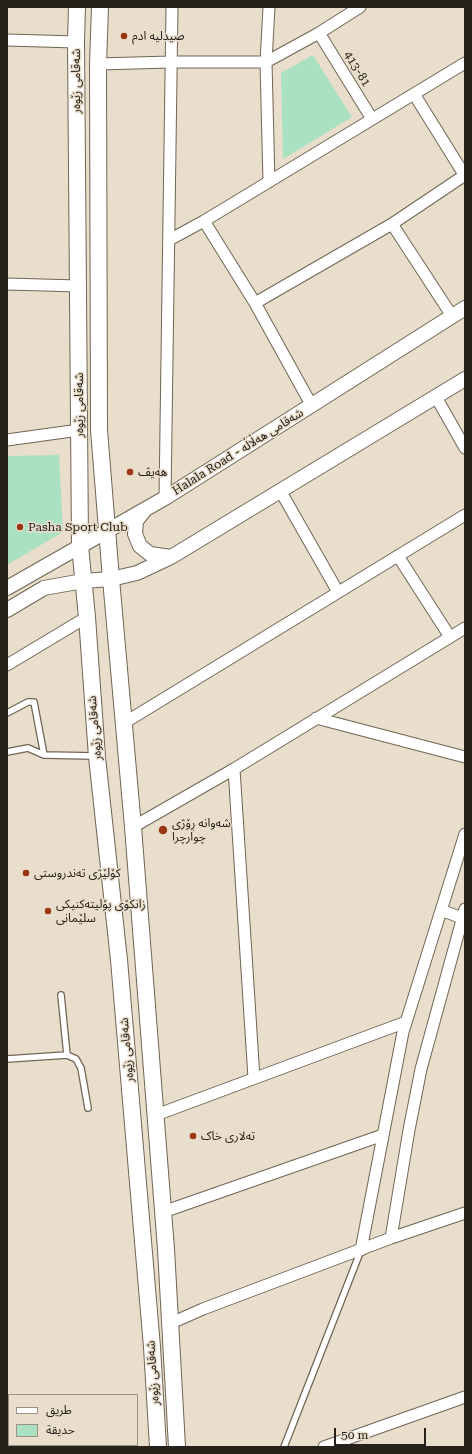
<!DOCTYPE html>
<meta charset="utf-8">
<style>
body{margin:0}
#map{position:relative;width:472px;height:1454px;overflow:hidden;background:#e9ddcb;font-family:"Roboto Serif","Noto Sans Arabic",serif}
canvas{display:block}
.frame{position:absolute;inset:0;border:8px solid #26211b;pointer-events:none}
.legend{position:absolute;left:8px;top:1394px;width:130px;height:52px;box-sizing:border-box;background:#e9ddcb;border:1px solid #9b9285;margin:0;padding:5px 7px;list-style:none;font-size:12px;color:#26211b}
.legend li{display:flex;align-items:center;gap:8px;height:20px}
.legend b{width:20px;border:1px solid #9b9285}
.scale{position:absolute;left:334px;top:1428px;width:92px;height:18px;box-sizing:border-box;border:2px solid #26211b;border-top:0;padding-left:5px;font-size:12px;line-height:14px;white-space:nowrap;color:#26211b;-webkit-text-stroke:3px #e9ddcb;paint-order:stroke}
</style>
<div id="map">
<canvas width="472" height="1454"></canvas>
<div class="frame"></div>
<ul class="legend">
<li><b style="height:5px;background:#fff"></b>طريق</li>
<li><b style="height:11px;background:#aae1c1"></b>حديقة</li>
</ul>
<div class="scale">50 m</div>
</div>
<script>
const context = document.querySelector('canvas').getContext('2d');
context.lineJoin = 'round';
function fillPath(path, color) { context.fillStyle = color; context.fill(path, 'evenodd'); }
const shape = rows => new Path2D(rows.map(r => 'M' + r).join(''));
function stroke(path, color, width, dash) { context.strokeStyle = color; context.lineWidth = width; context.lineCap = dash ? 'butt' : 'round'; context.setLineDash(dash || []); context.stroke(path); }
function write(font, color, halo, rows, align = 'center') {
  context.font = font + ' "Roboto Serif","Noto Sans Arabic",serif'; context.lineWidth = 3; context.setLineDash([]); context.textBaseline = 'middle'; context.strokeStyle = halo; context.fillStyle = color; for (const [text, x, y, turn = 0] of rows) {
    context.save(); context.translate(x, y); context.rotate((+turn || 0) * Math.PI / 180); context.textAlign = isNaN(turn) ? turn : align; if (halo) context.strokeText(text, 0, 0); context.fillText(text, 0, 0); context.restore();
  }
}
fillPath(shape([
 [313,55,352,117,283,159,281,73],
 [59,455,63,532,7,565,7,456]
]), '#aae1c1');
const service = shape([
 [7,713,28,702,34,702,44,755],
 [7,752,28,748,44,755,95,756],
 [61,995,67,1055],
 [7,1059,67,1055,76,1059,81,1068,88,1108],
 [284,1447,361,1250]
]);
const minor = shape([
 [319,33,372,119],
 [7,40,76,42],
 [98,64,171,62,266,62,319,33,360,7],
 [414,94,465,176],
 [269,182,266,62,269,7],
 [204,221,255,303,312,406],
 [392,224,452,316],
 [169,240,204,221,465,63],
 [7,284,78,286],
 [255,303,392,224,465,175],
 [436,397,465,448],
 [7,440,79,430],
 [281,492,338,592],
 [165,498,172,7],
 [398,556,450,637],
 [7,665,87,617],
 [316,718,465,757],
 [124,723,465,515],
 [234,769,254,1078],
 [133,827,234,769,465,628],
 [441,910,462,918],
 [156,1115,406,1022],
 [163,1212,383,1135],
 [391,1238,409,1130,421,1069,465,909],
 [361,1250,403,1032,465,834],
 [169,1324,203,1309,391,1238,465,1213],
 [324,1447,465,1397]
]);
const tertiary = shape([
 [144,511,136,521,135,534,140,546,150,554,171,557],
 [7,588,165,498,465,308],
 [7,610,44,588,83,581,111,579,137,573,171,557,465,379]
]);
const secondary = shape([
 [77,7,76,42,80,546,87,617,97,757,119,960,152,1347,158,1447],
 [100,7,98,64,99,430,111,579,133,827,166,1249,177,1447]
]);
stroke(service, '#6f6554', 8);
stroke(minor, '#6f6554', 13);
stroke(tertiary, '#6f6554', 16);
stroke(secondary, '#6f6554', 18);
stroke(service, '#fff', 5.5);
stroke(minor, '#fff', 11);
stroke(tertiary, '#fff', 14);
stroke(secondary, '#fff', 16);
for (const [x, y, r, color] of [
 [124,36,4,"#9b3511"],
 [130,472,4,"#9b3511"],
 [20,527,4,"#9b3511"],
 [163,830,5,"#9b3511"],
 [26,873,4,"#9b3511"],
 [48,911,4,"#9b3511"],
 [193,1136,4,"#9b3511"]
]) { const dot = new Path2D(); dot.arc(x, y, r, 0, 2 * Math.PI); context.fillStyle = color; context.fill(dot); stroke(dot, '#e9ddcb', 1.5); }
write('12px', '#26211b', '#e9ddcb', [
 ["صیدلیە ادم",132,36],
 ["ھەیڤ",138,472],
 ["Pasha Sport Club",28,527],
 ["شەوانە ڕۆژی",172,823],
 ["چوارچرا",172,837],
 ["کۆلێژی تەندروستی",34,873],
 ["زانکۆی پۆلیتەکنیکی",56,904],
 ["سلێمانی",56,918],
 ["تەلاری خاک",201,1136]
], 'left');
write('12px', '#26211b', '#e9ddcb', [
 ["413-81",357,69,58],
 ["شەقامی زێوەر",76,81,-90],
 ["شەقامی زێوەر",79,405,-90],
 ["Halala Road - شەقامی هەڵاڵە",238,452,-32],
 ["شەقامی زێوەر",95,728,-95],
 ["شەقامی زێوەر",127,1050,-95],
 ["شەقامی زێوەر",153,1373,-94]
]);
</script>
